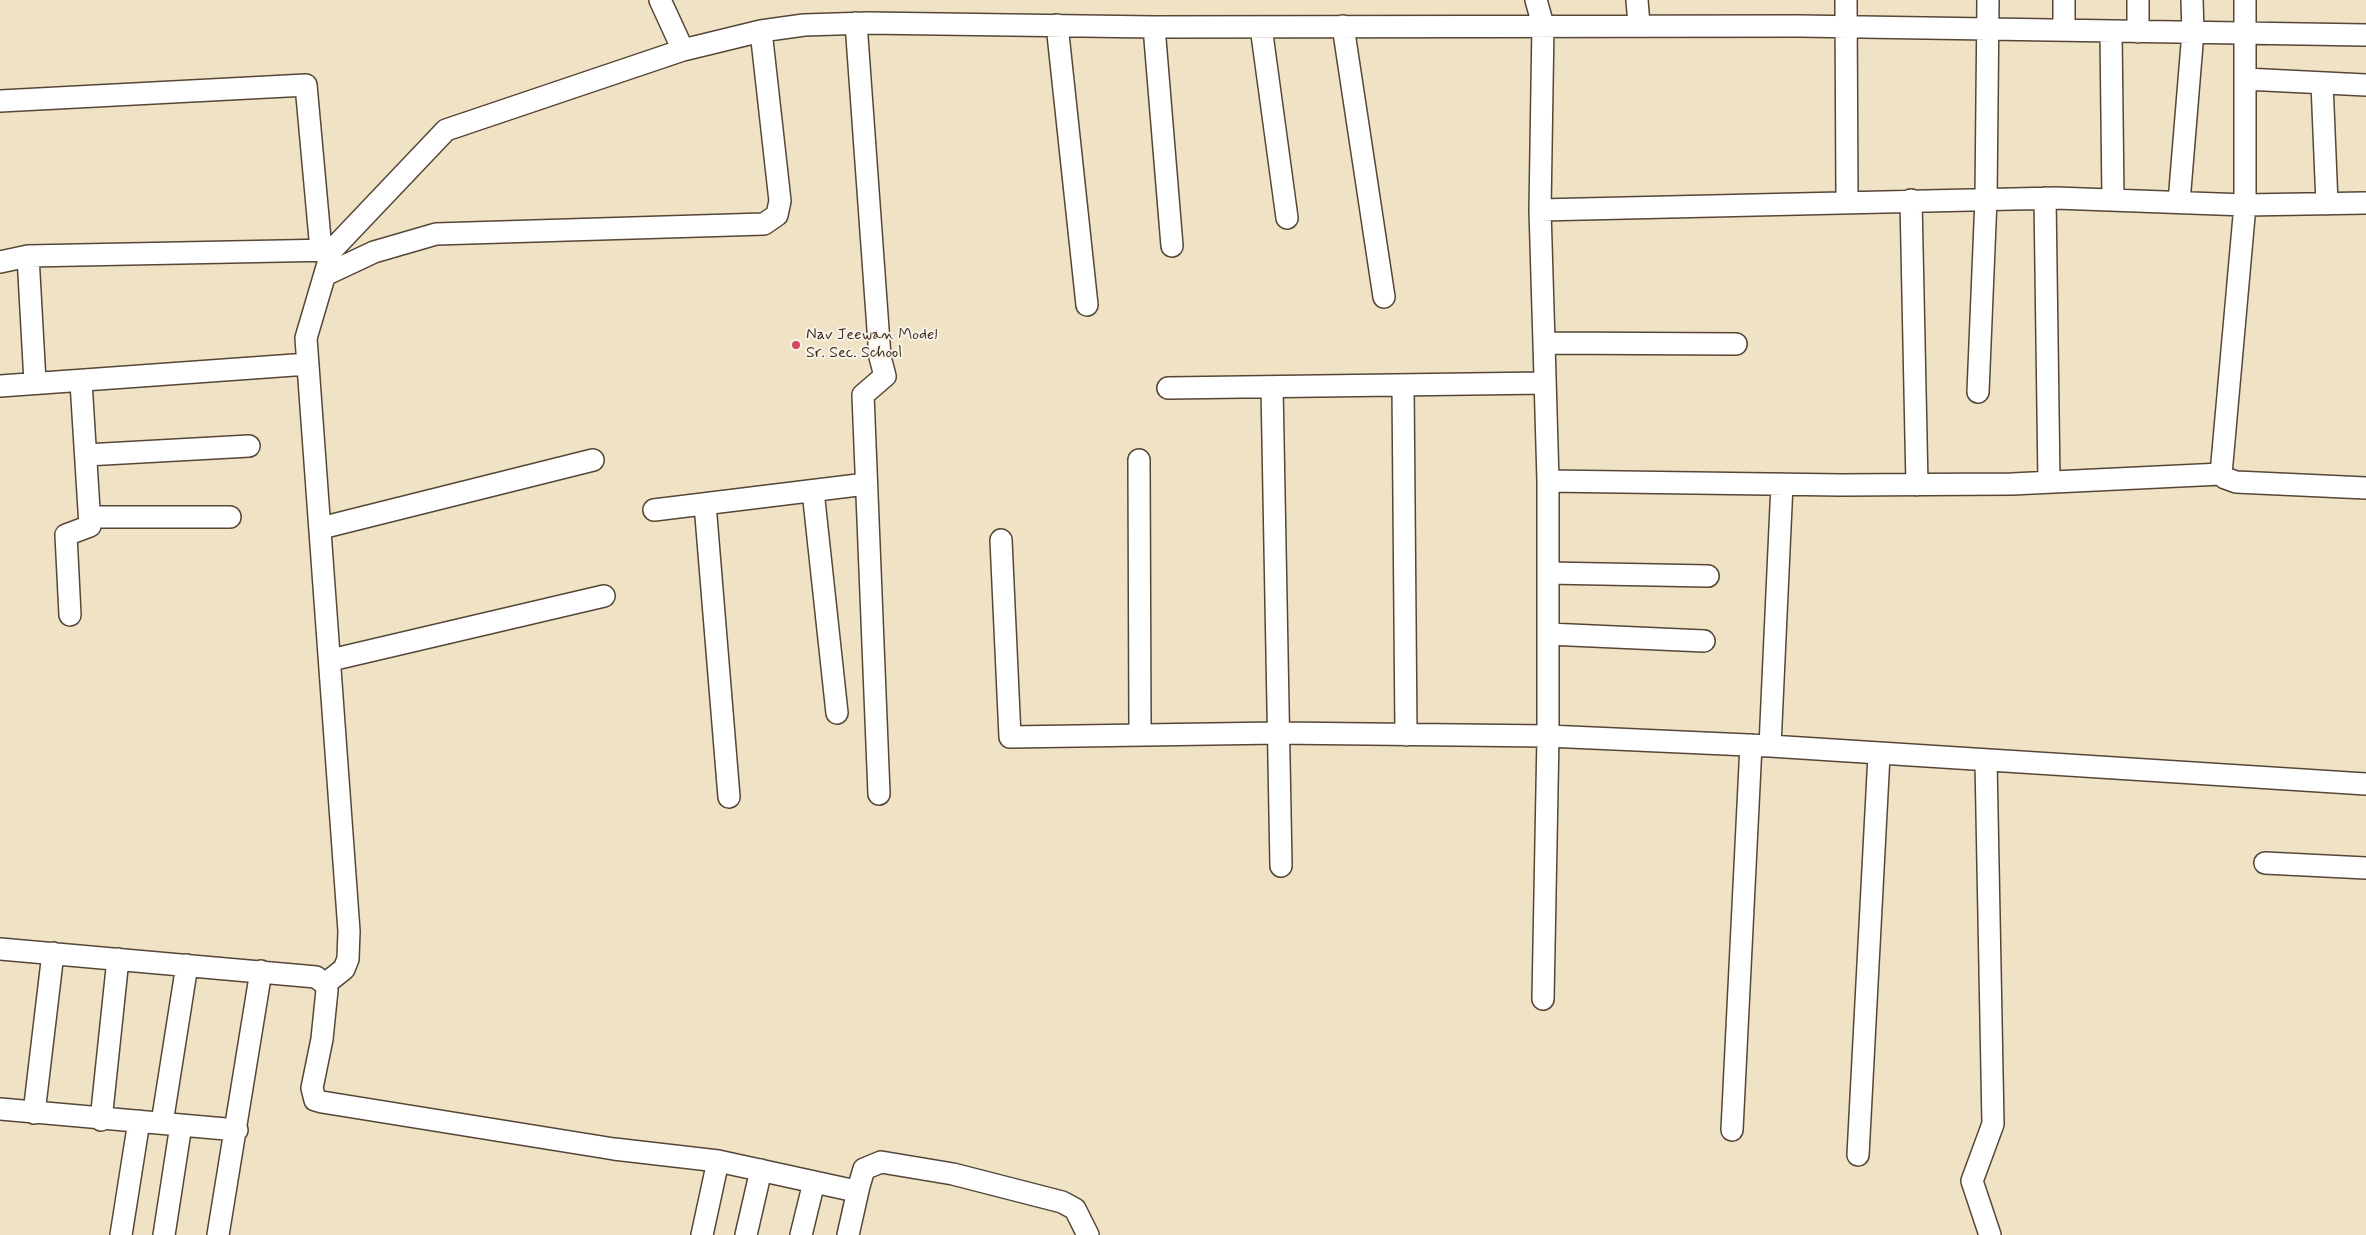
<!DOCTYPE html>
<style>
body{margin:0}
canvas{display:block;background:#f0e2c5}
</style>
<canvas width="2366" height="1235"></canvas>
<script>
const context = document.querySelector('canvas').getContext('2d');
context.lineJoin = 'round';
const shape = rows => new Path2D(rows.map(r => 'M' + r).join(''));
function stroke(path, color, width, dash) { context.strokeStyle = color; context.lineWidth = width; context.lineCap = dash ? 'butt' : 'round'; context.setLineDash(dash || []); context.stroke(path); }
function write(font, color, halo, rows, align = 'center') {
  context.font = font + ' Mynerve,sans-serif'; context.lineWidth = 4; context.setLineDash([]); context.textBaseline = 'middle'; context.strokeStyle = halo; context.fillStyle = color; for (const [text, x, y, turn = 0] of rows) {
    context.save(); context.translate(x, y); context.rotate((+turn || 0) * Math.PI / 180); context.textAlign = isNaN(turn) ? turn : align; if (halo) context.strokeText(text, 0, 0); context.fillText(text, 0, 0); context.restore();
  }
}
const street = shape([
 [660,0,683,50],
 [1536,0,1543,25,1540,210,1544,343,1736,344],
 [1637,0,1639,25],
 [1846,0,1847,201],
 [2064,0,2064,30],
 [2138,0,2138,32],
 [856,23,880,357,885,376,863,395,879,794],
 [1057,25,1087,305],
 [1343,26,1384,297],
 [1154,27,1172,246],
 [1261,27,1287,218],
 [2111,32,2113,200],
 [2245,79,2366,85],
 [2322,83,2327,204],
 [0,101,306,85,321,250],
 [2045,198,2049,482],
 [1911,200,1917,485],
 [2179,202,2193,32,2192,0],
 [1540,210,2056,198,2245,205,2366,203],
 [28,256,35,382],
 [0,262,28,256,332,250],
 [325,275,374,252,436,234,764,224,777,215,780,201,761,31],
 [1403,385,1406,735],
 [0,386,308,364],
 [1272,387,1281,866],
 [1168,388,1545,383],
 [1978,392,1986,199,1988,0],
 [86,455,249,446],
 [1139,460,1140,733],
 [2221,474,2245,205,2245,0],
 [1548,481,1841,485,2012,484,2221,474,2225,478,2236,482,2366,488],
 [813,491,837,713],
 [705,504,729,797],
 [654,510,866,484],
 [90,517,230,517],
 [321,528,593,460],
 [1001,540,1010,737,1278,733,1548,736,1770,746,2366,784],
 [1548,573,1708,576],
 [70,615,66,535,90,526,81,382],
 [1548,634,1704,641],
 [331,660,604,596],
 [1770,746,1782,484],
 [1986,761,1993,1124,1972,1181,1990,1235],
 [2265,863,2366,868],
 [0,949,316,977,325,984,327,990,322,1039,312,1088,315,1100,322,1102,614,1149,718,1161,851,1190,859,1186,864,1169,881,1162,953,1174,1062,1202,1075,1209,1088,1235],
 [325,984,344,969,348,959,349,931,306,338,332,250,446,130,683,50,761,31,804,25,868,23,1154,27,1799,26,2366,35],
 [1543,999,1548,736,1548,481,1544,343],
 [0,1109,237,1130],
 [34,1113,53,953],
 [101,1120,118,959],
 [162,1123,187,965],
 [1732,1130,1751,745],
 [1858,1155,1879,755],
 [121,1235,139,1121],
 [164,1235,181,1125],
 [218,1235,261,971],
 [702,1235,718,1161],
 [746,1235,761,1170],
 [801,1235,814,1182],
 [848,1235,859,1186]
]);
stroke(street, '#564637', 24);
stroke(street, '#fff', 21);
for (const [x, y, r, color] of [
 [796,345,5,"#d1495b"]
]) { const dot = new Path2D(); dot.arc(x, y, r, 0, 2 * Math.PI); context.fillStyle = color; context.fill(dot); stroke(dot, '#f7f3e8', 2); }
write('16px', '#3b2a1e', '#f7f3e8', [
 ["Nav Jeewan Model",806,336],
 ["Sr. Sec. School",806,354]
], 'left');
</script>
